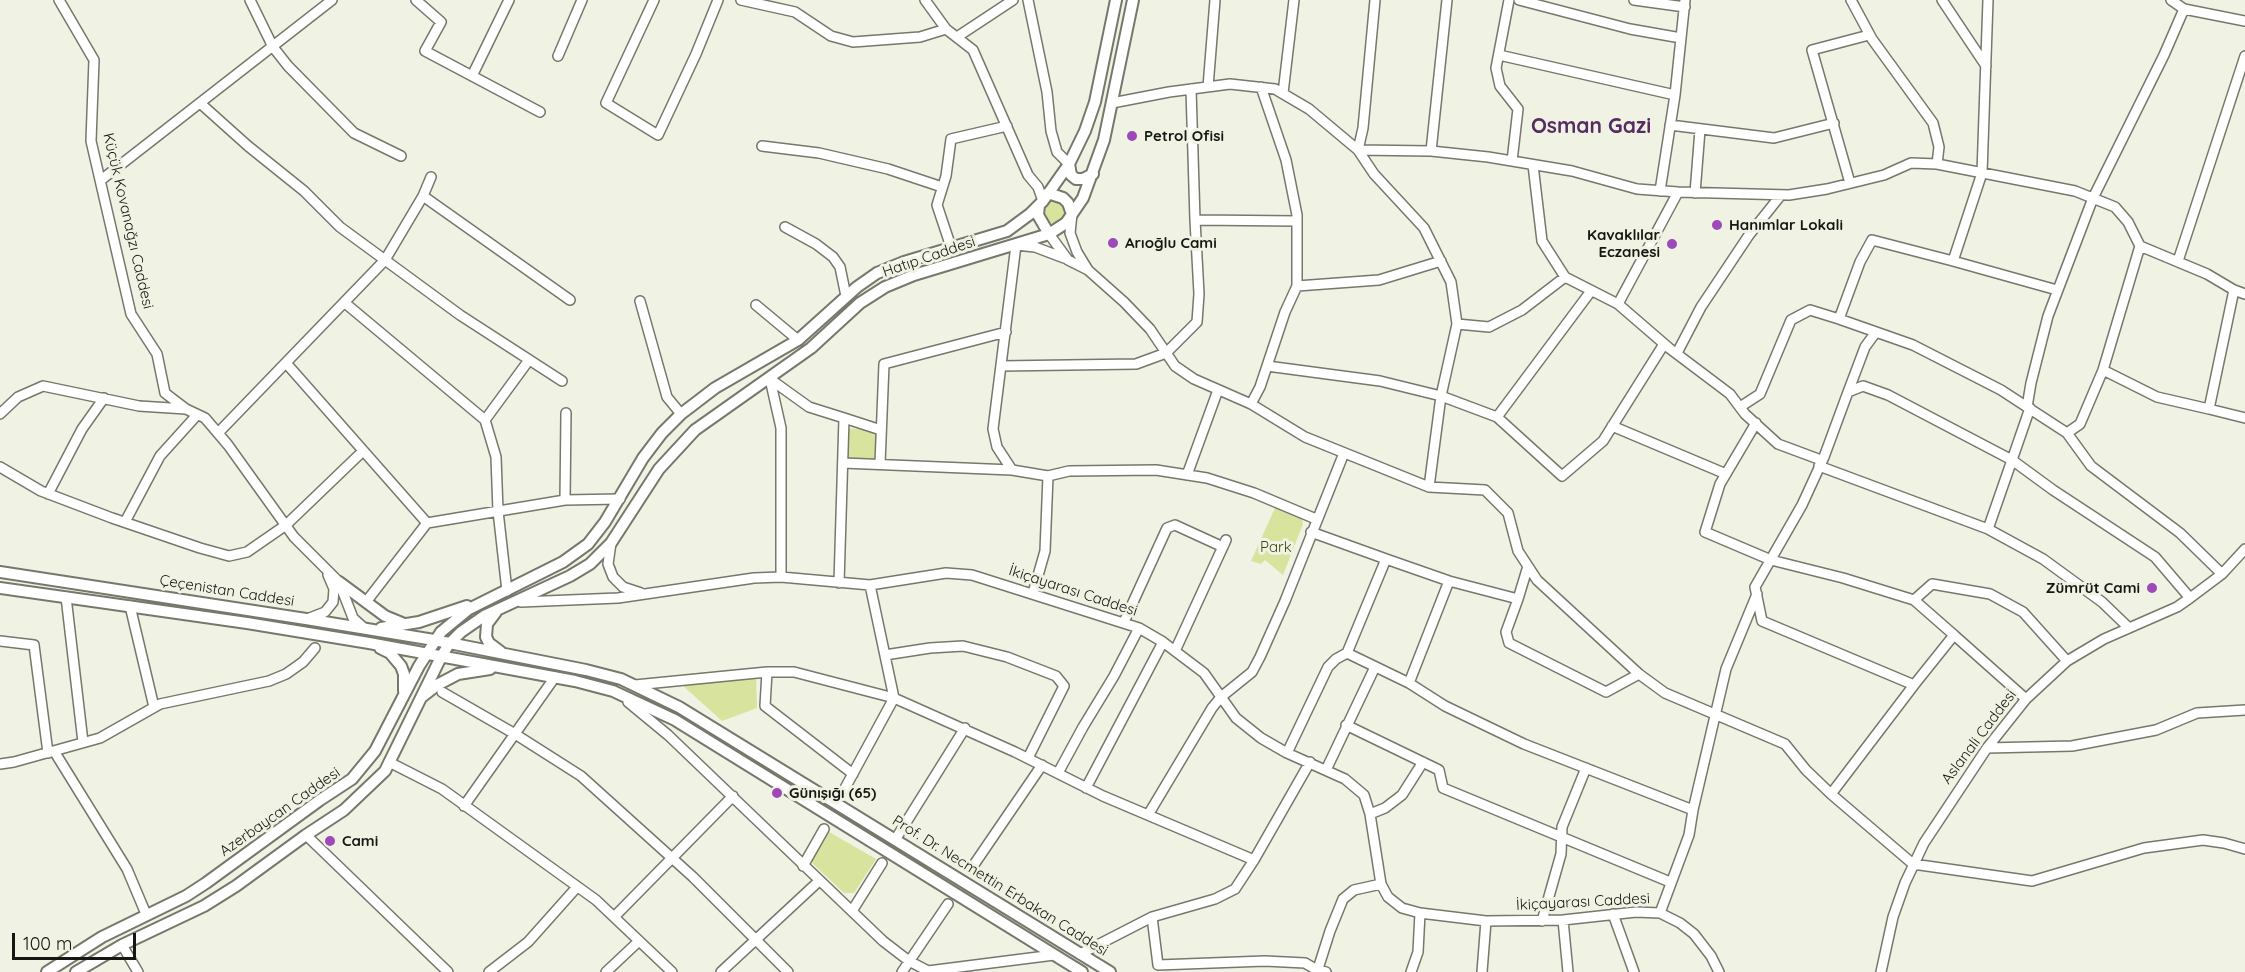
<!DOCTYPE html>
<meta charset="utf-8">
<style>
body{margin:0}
#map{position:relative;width:2245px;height:972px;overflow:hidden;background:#f0f2e4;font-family:Quicksand,sans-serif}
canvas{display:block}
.scale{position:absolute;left:12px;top:933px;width:124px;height:27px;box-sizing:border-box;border:3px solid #161712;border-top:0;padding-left:8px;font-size:18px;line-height:21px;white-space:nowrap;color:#161712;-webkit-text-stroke:4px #f0f2e4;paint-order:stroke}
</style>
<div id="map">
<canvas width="2245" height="972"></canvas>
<div class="scale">100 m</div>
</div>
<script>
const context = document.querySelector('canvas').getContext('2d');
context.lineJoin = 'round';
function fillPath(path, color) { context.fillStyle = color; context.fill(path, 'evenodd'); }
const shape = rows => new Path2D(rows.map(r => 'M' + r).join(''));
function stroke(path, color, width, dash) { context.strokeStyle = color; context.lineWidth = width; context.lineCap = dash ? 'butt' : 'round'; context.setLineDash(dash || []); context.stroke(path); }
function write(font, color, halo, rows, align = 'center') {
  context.font = font + ' Quicksand,sans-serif'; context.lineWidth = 6; context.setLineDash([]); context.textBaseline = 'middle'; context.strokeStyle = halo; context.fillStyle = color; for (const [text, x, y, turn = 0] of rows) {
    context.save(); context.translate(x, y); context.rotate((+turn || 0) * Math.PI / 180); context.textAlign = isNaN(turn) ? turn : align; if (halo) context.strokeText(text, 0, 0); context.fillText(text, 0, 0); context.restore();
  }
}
fillPath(shape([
 '1043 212a11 11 0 1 1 22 0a11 11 0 1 1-22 0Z',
 [847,428,873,431,877,435,877,459,848,458],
 [1275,508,1280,508,1302,518,1303,524,1283,575,1265,560,1261,564,1251,561],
 [756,677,757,708,722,721,681,684],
 [829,832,876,859,854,893,844,893,811,862]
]), '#d8e39e');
const minor = shape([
 [59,0,94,60,91,141,131,314,157,354,165,393,186,409,205,418,228,445,294,537,339,582,353,618,364,628],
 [250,0,273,47,288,66,354,133,401,156],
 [416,0,441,22,425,51,540,112],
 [654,0,606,103,658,135,696,54,718,0],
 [741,0,795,12,831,36,853,42,920,37,946,29],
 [925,0,946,29,973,50,1028,175,1038,187,1043,201],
 [1028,0,1047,92,1051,131,1057,152,1069,164],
 [1375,0,1363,128,1358,150,1374,174,1424,228,1451,282,1457,324,1489,327,1522,310,1565,277],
 [1509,0,1496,68,1500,86,1518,109,1512,161],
 [1519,0,1630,29,1681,38],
 [1634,0,1685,7],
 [1851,0,1872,39,1933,123,1939,147,1937,164],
 [1942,0,1986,66],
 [1988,0,1982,173,1953,261,2057,290],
 [2171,0,2184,9],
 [957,37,1013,0],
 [1499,55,1675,95],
 [558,56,582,0],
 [472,76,509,0],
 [1208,87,1215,0],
 [1261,87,1286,160,1297,215,1297,286,1379,280,1441,261],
 [1191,89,1195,220],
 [1283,93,1294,0],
 [200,103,248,146,304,191,340,227,460,315,562,381],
 [1112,103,1169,92,1230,84,1275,89,1309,109,1358,150,1431,151,1488,157,1572,171,1637,189,1678,192,1789,195,1827,189,1884,175,1911,163,1937,164,2075,191,2115,207,2128,222,2140,246,2207,274,2234,290,2245,294],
 [1670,125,1774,138,1834,123],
 [762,146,819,153,888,169,942,187],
 [1431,151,1447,0],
 [1533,165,1542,241,1565,277,1618,304],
 [101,180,332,0],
 [1850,183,1812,50,1869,35],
 [1660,191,1675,95,1685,0],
 [1678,192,1618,304,1669,348,1730,394,1745,414,1778,444,1821,460],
 [1695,193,1700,130],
 [423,196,570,300],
 [1072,214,1070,233,1077,252,1088,270],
 [785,227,816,244,833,257,840,267,846,296],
 [1049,234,1068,260,1088,270,1124,302,1150,329,1175,366,1194,379,1251,404,1305,437,1429,487,1485,490,1508,513,1518,551,1537,580,1639,674,1665,693,1785,744,1806,770,1831,794,1913,864,2032,881,2144,848,2203,840,2224,843,2245,849],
 [2140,246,2103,370,2157,397,2209,409],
 [951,247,937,205,946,176,951,139,1007,126],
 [1064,258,1035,247,1016,245,993,429,997,447,1012,470,1048,476,1069,471,1156,470,1207,478,1254,493,1316,519],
 [1953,261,1872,240,1860,262,1839,319,1913,345,2001,390,2027,407],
 [2178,261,2245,56],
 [2234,290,2209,409,2245,418],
 [640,301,667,397,681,414],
 [345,303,485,420,496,457,498,511,507,591],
 [756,305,798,340],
 [1457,324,1441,396,1497,417,1562,476,1603,441,1664,344],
 [1677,353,1701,307,1749,235,1781,195],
 [286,363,427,523],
 [1001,366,1136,364,1166,353,1197,322,1199,294,1195,220,1297,221],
 [1267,366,1380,381,1441,396,1429,487],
 [2103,370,2080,424,2067,433,2027,407,2031,383,2048,316,2093,198,2164,55,2184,9,2245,21],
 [770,379,781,428,781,577],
 [770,379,809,407,844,418],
 [1848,392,1865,347,1876,332],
 [1251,404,1260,387,1285,312,1297,286],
 [1740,407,1760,394,1791,320,1810,310,1839,319],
 [2030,408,2012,460,2053,490,2155,557,2190,598],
 [0,414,18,397,43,386,139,406,186,409],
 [1497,417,1591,291],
 [485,420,529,360],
 [1756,423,1720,484,1705,532,1771,560,1843,578,1914,600,1954,635],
 [1612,426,1726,474],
 [218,433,385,260,423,196,431,177],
 [2067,433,2091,466,2180,533,2222,574],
 [843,463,1012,470],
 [880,464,884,364,1006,332],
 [1819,466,1988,529],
 [0,467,41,491,112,518,200,548,229,556,247,552,286,525,363,451],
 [1187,475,1218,390],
 [48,494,82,429,104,398],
 [565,500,566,413],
 [125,522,160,456,197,415],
 [1311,532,1386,559],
 [611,543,608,564,613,577,623,587,641,593],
 [1528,566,1518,599,1449,581,1409,683,1445,706,1524,744,1693,810,1726,669,1757,594],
 [839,583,844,418,881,430],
 [1033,593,1045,551,1048,476],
 [66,597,83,742],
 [1518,599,1506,632,1509,643,1606,692,1639,674],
 [1914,600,1932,584,1990,594,2023,612,2067,661],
 [366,602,427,523,565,500,620,499],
 [521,602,618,598,754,578,781,577,870,585,946,573,972,575,1139,628,1163,642,1204,673,1236,718,1261,738,1287,753,1345,779,1364,795,1370,814,1381,884,1388,897,1402,908,1420,913,1486,921,1563,920,1636,912,1660,913,1680,923,1694,934,1711,956,1719,972],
 [130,606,154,707],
 [307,619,325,612,333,602,334,589,328,575],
 [1124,622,1167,528,1175,525,1223,547],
 [0,641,34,645,48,753],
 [1175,651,1226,540],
 [1347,653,1409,683],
 [885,655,930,648,963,646,1007,657,1056,676,1064,686,1028,758],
 [767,672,765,706,853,774],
 [635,685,767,672,794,672,894,698,1015,752,1103,796,1254,860],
 [1914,685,1954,635,2026,699],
 [442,692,515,734,581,776,693,877,788,972],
 [628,702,668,735,883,941,909,961,930,972],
 [1346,725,1439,770,1443,788,1670,882],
 [1987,748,2072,746,2156,730,2197,713,2245,710],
 [54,751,127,869,146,914],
 [1287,753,1328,667,1336,659,1347,653,1386,559,1449,581],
 [389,762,442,789,596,900,672,972],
 [0,764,14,762,100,738,160,704,269,681,286,674,303,662,315,648],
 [1326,770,1375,667],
 [1058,773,1083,727,1114,676,1139,628],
 [1086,788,1163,642],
 [844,790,894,698,870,585],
 [1831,794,1914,685,1762,621,1755,587,1802,505,1824,457,1848,392,1863,386,1888,395,2012,460,1988,529,2043,559,2102,602,2129,628],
 [464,806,555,677],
 [1370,814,1385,808,1402,795,1423,762],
 [1148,815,1212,708,1221,697,1252,672,1260,657,1285,601,1344,453],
 [306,835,448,972],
 [895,840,965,728],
 [803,866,824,829],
 [971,869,1042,765],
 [852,911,882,863],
 [1660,913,1689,835,1693,810],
 [1613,914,1634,972],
 [614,917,733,796],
 [1152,917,1158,965,1265,961,1305,963,1317,970,1326,972],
 [1563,920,1568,972],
 [1542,921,1561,854,1562,827,1586,768],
 [122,945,138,972],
 [1080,954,1152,917,1215,899,1235,889,1254,860,1310,762],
 [928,971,1054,955],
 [489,972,528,942,577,887],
 [606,972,639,941],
 [721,972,819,881],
 [902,972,948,904],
 [1317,972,1330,931,1343,899,1354,890,1381,884],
 [1411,972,1418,952,1420,913],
 [1482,972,1486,921],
 [1881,972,1893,917,1905,883,1924,843,1987,748,2026,699,2067,661,2104,639,2177,607,2190,598,2222,574,2245,549]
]);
const major = shape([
 [1069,164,1071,175,1076,179,1083,179,1093,174],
 [1048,193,1063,198,1068,203,1072,214],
 [1039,205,1038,215,1049,234],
 [0,572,306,619,434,640,586,670,621,679,679,707,1110,972],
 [339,582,385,616,402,623],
 [0,588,247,623,369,643,575,681,613,691,675,720,1082,972],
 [496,612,487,624,486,637,489,643,501,652],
 [381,628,419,622,467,606],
 [380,648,390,653,401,666,404,674,404,691],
 [423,696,437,685,458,674,490,669],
 [47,972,102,937,186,896,206,883,320,800,352,779,375,751,419,666,441,632,469,609,563,562,588,544,605,522,643,458,662,433,681,414,715,388,798,340,857,287,877,273,904,262,1007,231,1030,214,1043,201,1069,164,1085,131,1095,102,1116,0],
 [76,972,122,945,204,906,236,886,306,835,344,810,385,771,441,657,449,644,461,632,484,616,570,576,590,564,611,543,659,469,695,430,811,348,860,303,885,287,914,275,1049,234,1066,223,1083,198,1104,140,1133,0]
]);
stroke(minor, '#76786c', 12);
stroke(major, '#76786c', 14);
stroke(minor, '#fff', 9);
stroke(major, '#fff', 10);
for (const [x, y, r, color] of [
 [1132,136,6,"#9d49b7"],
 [1717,225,6,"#9d49b7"],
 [1113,243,6,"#9d49b7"],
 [1672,244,6,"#9d49b7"],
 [2152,588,6,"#9d49b7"],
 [777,793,6,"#9d49b7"],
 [330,841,6,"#9d49b7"]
]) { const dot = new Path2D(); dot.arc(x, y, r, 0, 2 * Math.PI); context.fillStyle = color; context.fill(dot); stroke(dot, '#f0f2e4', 2); }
write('bold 15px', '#161712', '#f0f2e4', [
 ["Petrol Ofisi",1144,136],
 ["Hanımlar Lokali",1729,225],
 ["Kavaklılar",1660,235,"right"],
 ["Eczanesi",1660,252,"right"],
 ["Arıoğlu Cami",1125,243],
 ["Zümrüt Cami",2140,588,"right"],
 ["Günışığı (65)",789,793],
 ["Cami",342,841]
], 'left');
write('15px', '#161712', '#f0f2e4', [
 ["Küçük Kovanağzı Caddesi",128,221,77],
 ["Hatıp Caddesi",929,257,-19],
 ["Çeçenistan Caddesi",227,591,9],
 ["İkiçayarası Caddesi",1073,591,18],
 ["Aslanali Caddesi",1979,737,-53],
 ["Azerbaycan Caddesi",280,812,-35],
 ["Prof. Dr. Necmettin Erbakan Caddesi",1000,886,32],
 ["İkiçayarası Caddesi",1583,902,-3]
]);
write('15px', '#3d430b', '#f0f2e4', [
 ["Park",1276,547]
]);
write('bold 21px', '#552d63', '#f0f2e4', [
 ["Osman Gazi",1591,127]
]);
</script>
